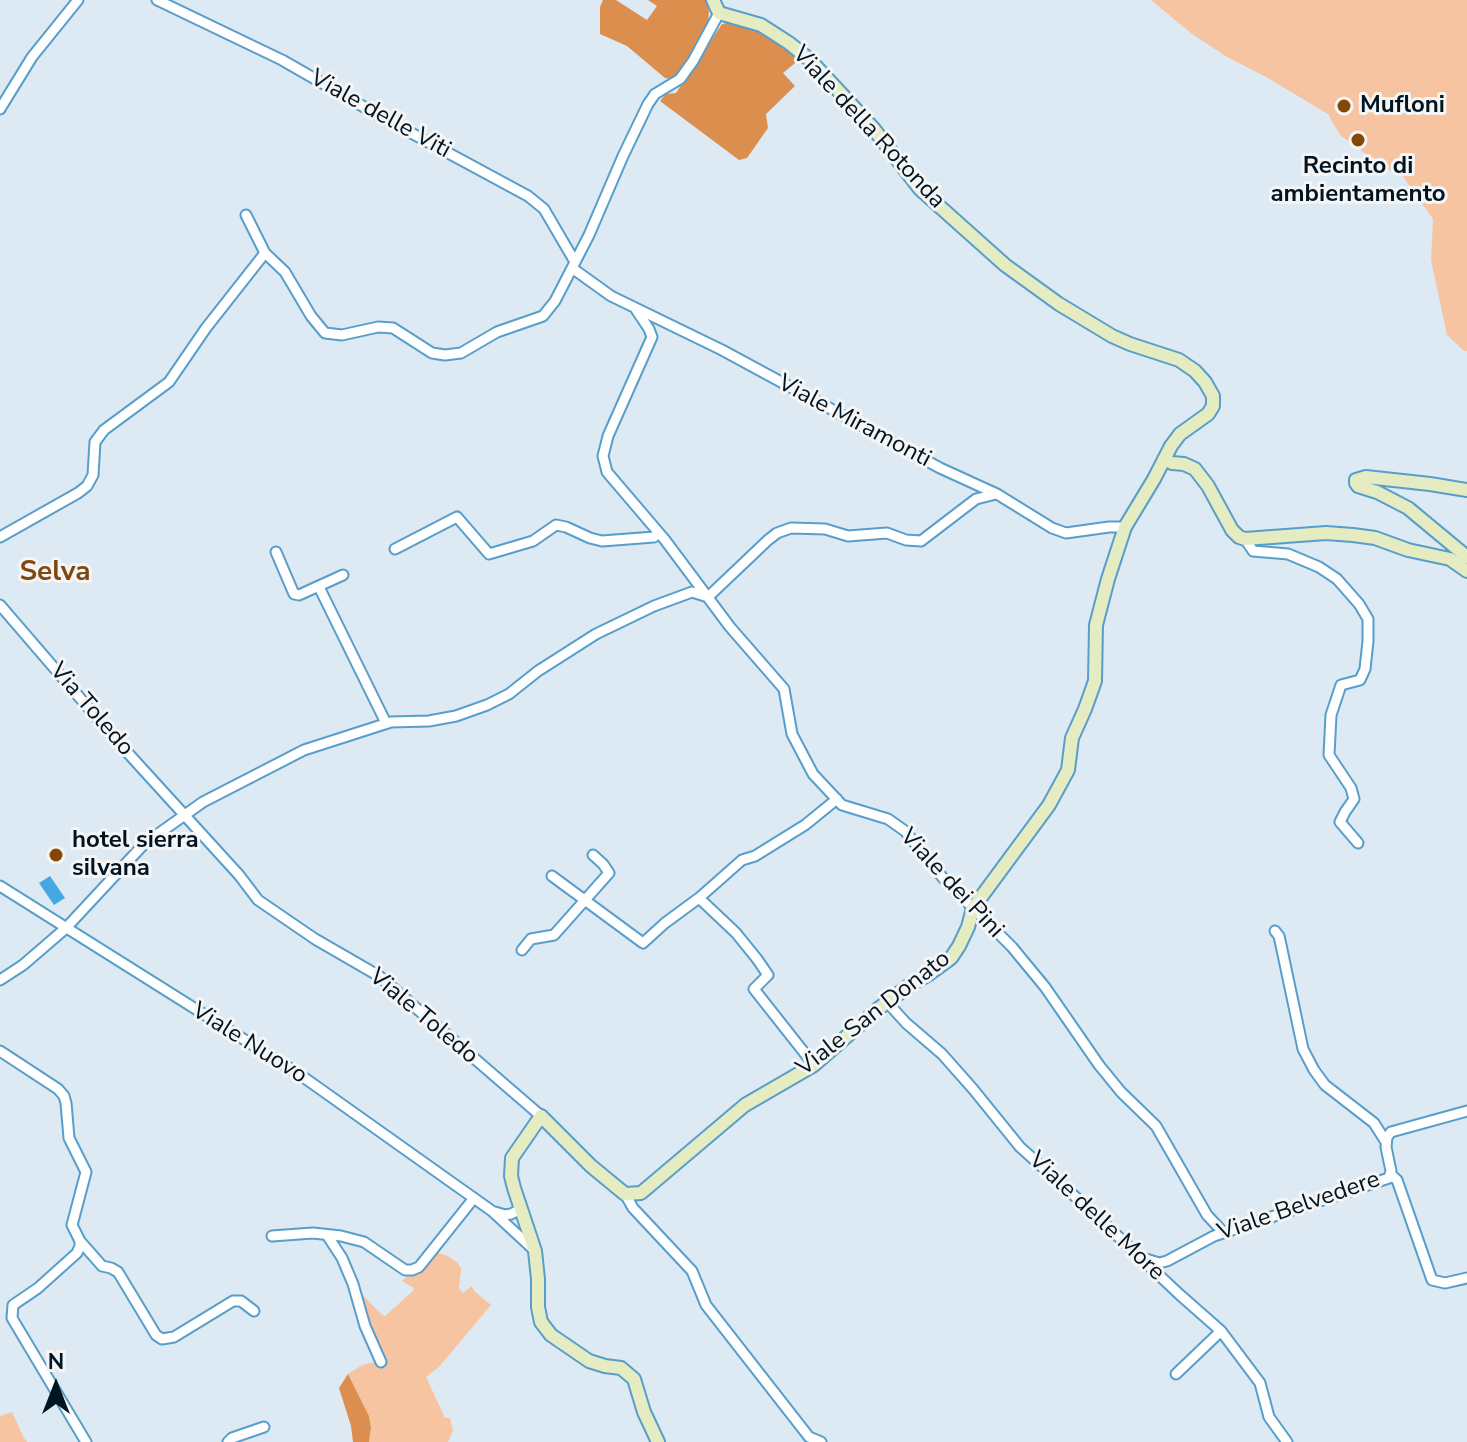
<!DOCTYPE html>
<style>
body{margin:0}
#map{position:relative;width:1467px;height:1442px;overflow:hidden;background:#ddeaf4;font-family:"Nunito Sans",sans-serif}
canvas{display:block}
.north{position:absolute;left:16px;top:1346px;width:80px;height:80px;-webkit-text-stroke:6px #f5f5f5;paint-order:stroke;rotate:0deg;font-size:22px;font-weight:700;line-height:32px;text-align:center;color:#011421}
.north::after{content:'';display:block;margin:auto;width:28px;height:36px;background:#011421;clip-path:polygon(50% 0,100% 100%,50% 72%,0 100%)}
</style>
<div id="map">
<canvas width="1467" height="1442"></canvas>
<div class="north">N</div>
</div>
<script>
const context = document.querySelector('canvas').getContext('2d');
context.lineJoin = 'round';
function fillPath(path, color) { context.fillStyle = color; context.fill(path, 'evenodd'); }
const shape = rows => new Path2D(rows.map(r => 'M' + r).join(''));
function stroke(path, color, width, dash) { context.strokeStyle = color; context.lineWidth = width; context.lineCap = dash ? 'butt' : 'round'; context.setLineDash(dash || []); context.stroke(path); }
function write(font, color, halo, rows, align = 'center') {
  context.font = font + ' "Nunito Sans",sans-serif'; context.lineWidth = 6; context.setLineDash([]); context.textBaseline = 'middle'; context.strokeStyle = halo; context.fillStyle = color; for (const [text, x, y, turn = 0] of rows) {
    context.save(); context.translate(x, y); context.rotate((+turn || 0) * Math.PI / 180); context.textAlign = isNaN(turn) ? turn : align; if (halo) context.strokeText(text, 0, 0); context.fillText(text, 0, 0); context.restore();
  }
}
fillPath(shape([
 [1151,0,1467,0,1467,351,1464,351,1447,335,1431,260,1433,219,1402,175,1385,168,1340,135,1328,114,1268,78,1227,57,1192,34],
 [433,1251,448,1256,458,1263,461,1269,459,1288,463,1293,472,1286,474,1291,491,1305,439,1367,426,1377,445,1418,450,1418,453,1430,450,1438,448,1442,369,1442,371,1427,369,1416,348,1374,362,1365,383,1360,358,1290,381,1314,385,1316,413,1291,414,1288,402,1281],
 [12,1412,24,1438,27,1442,0,1442,0,1416]
]), '#f6c4a0');
fillPath(shape([
 [603,0,616,0,647,20,657,6,648,0,706,0,709,11,708,24,703,37,682,72,672,79,665,78,627,46,600,34,600,7],
 [733,22,765,34,800,59,783,73,795,86,766,114,768,128,747,158,739,160,660,101,666,94,676,93,722,24],
 [348,1374,369,1416,371,1427,369,1442,353,1442,351,1426,339,1388]
]), '#dc8e4e');
fillPath(shape([
 [50,876,65,898,54,905,39,883]
]), '#44a8e2');
const street = shape([
 [157,0,282,60,378,115,528,196,544,209,575,262],
 [0,109,32,57,78,0],
 [246,215,265,253,285,272,311,316,325,333,342,335,378,327,393,328,432,353,445,355,461,353,497,332,543,316,555,301,589,235,623,156,648,104,655,94,680,79,693,61,719,13],
 [572,268,611,296,722,350,940,468,997,494,1052,528,1066,533,1109,527,1125,527],
 [635,308,649,329,652,337,608,436,603,456,607,472,665,540,730,627,784,689,792,734,813,774,842,805,888,819,905,831,943,878,1012,947,1045,987,1099,1065,1121,1092,1156,1126,1207,1215,1223,1232],
 [0,537,78,493,87,486,93,475,95,442,104,430,169,382,206,328,265,253],
 [1245,539,1253,551,1288,554,1319,567,1337,579,1359,604,1368,619,1368,641,1365,669,1360,680,1341,685,1331,715,1329,755,1351,788,1354,799,1345,812,1340,822,1358,843],
 [395,549,457,517,489,554,533,541,556,525,566,527,590,538,602,541,654,537,658,533],
 [276,552,294,594,299,595,343,575],
 [319,587,386,723],
 [708,597,768,540,777,533,791,528,825,529,848,536,887,533,906,540,921,541,976,499,996,494],
 [0,605,117,741,239,875,258,900,315,939,379,976,541,1116],
 [552,876,643,943,665,923,699,898,742,860,755,856,805,825,837,799],
 [0,886,299,1074,492,1211,533,1249],
 [699,898,736,933,757,959,768,975,754,989,814,1065],
 [1275,931,1279,936,1281,945,1303,1049,1314,1070,1325,1085,1374,1123,1386,1142],
 [522,950,531,939,554,935,609,873,603,864,593,855],
 [0,980,23,965,66,928,144,844,203,802,304,750,391,722,429,721,456,716,487,705,509,694,538,671,596,634,654,606,692,592,708,597],
 [887,1002,906,1023,942,1054,973,1089,1020,1147,1090,1210,1179,1294,1221,1331,1260,1383,1269,1417,1287,1442],
 [0,1051,58,1089,64,1096,66,1103,69,1138,86,1172,72,1225,80,1241,80,1246,77,1253,38,1288,13,1305,12,1318,86,1442],
 [1390,1174,1397,1180,1432,1280,1445,1283,1467,1278],
 [625,1194,633,1208,692,1271,706,1305,809,1437,821,1442],
 [495,1212,505,1215,511,1214,517,1211,520,1204],
 [327,1235,342,1258,353,1284,365,1326,381,1362],
 [272,1236,313,1233,341,1236,364,1242,405,1270,412,1270,419,1267,474,1198],
 [80,1241,102,1266,111,1268,118,1272,156,1335,162,1339,174,1337,233,1301,241,1301,254,1311],
 [1143,1258,1159,1263,1167,1261,1214,1236,1389,1178,1391,1171,1386,1147,1387,1137,1391,1132,1467,1111],
 [1176,1374,1221,1331],
 [228,1442,232,1438,264,1427]
]);
const secondary = shape([
 [1164,459,1172,463,1184,464,1195,469,1208,486,1232,530,1239,537,1245,539,1326,533,1353,535,1375,538,1408,550,1450,559,1467,571],
 [1467,490,1430,484,1366,477,1356,480,1356,483,1358,486,1377,492,1408,508,1467,557],
 [658,1442,644,1412,634,1379,621,1368,605,1366,589,1361,551,1335,541,1322,538,1307,538,1279,535,1251,514,1188,511,1176,512,1158,541,1116,591,1166,625,1194,641,1193,745,1105,814,1065,878,1009,910,985,929,974,951,958,959,946,968,927,973,908,1049,805,1068,770,1072,738,1085,709,1095,681,1096,625,1108,579,1125,527,1154,479,1171,446,1180,434,1208,414,1213,406,1213,396,1205,382,1195,371,1179,360,1130,344,1112,336,1059,304,1005,265,920,189,873,128,810,60,789,43,761,25,719,13,713,0]
]);
stroke(street, '#589eca', 13);
stroke(secondary, '#589eca', 16);
stroke(street, '#fff', 9);
stroke(secondary, '#e5ecc1', 12);
for (const [x, y, r, color] of [
 [1344,106,8,"#844706"],
 [1358,140,8,"#844706"],
 [56,855,8,"#844706"]
]) { const dot = new Path2D(); dot.arc(x, y, r, 0, 2 * Math.PI); context.fillStyle = color; context.fill(dot); stroke(dot, '#f5f5f5', 3); }
write('bold 24px', '#011421', '#f5f5f5', [
 ["Mufloni",1360,106],
 ["Recinto di",1358,167,"center"],
 ["ambientamento",1358,195,"center"],
 ["hotel sierra",72,841],
 ["silvana",72,869]
], 'left');
write('24px', '#011421', '#f5f5f5', [
 ["Viale delle Viti",380,115,29],
 ["Viale della Rotonda",868,128,47],
 ["Viale Miramonti",854,422,28],
 ["Via Toledo",91,710,49],
 ["Viale dei Pini",951,884,47],
 ["Viale San Donato",874,1014,-38],
 ["Viale Toledo",423,1017,40],
 ["Viale Nuovo",249,1044,32],
 ["Viale Belvedere",1299,1207,-19],
 ["Viale delle More",1096,1217,43]
]);
write('bold 28px', '#7f4711', '#f5f5f5', [
 ["Selva",55,573]
]);
</script>
